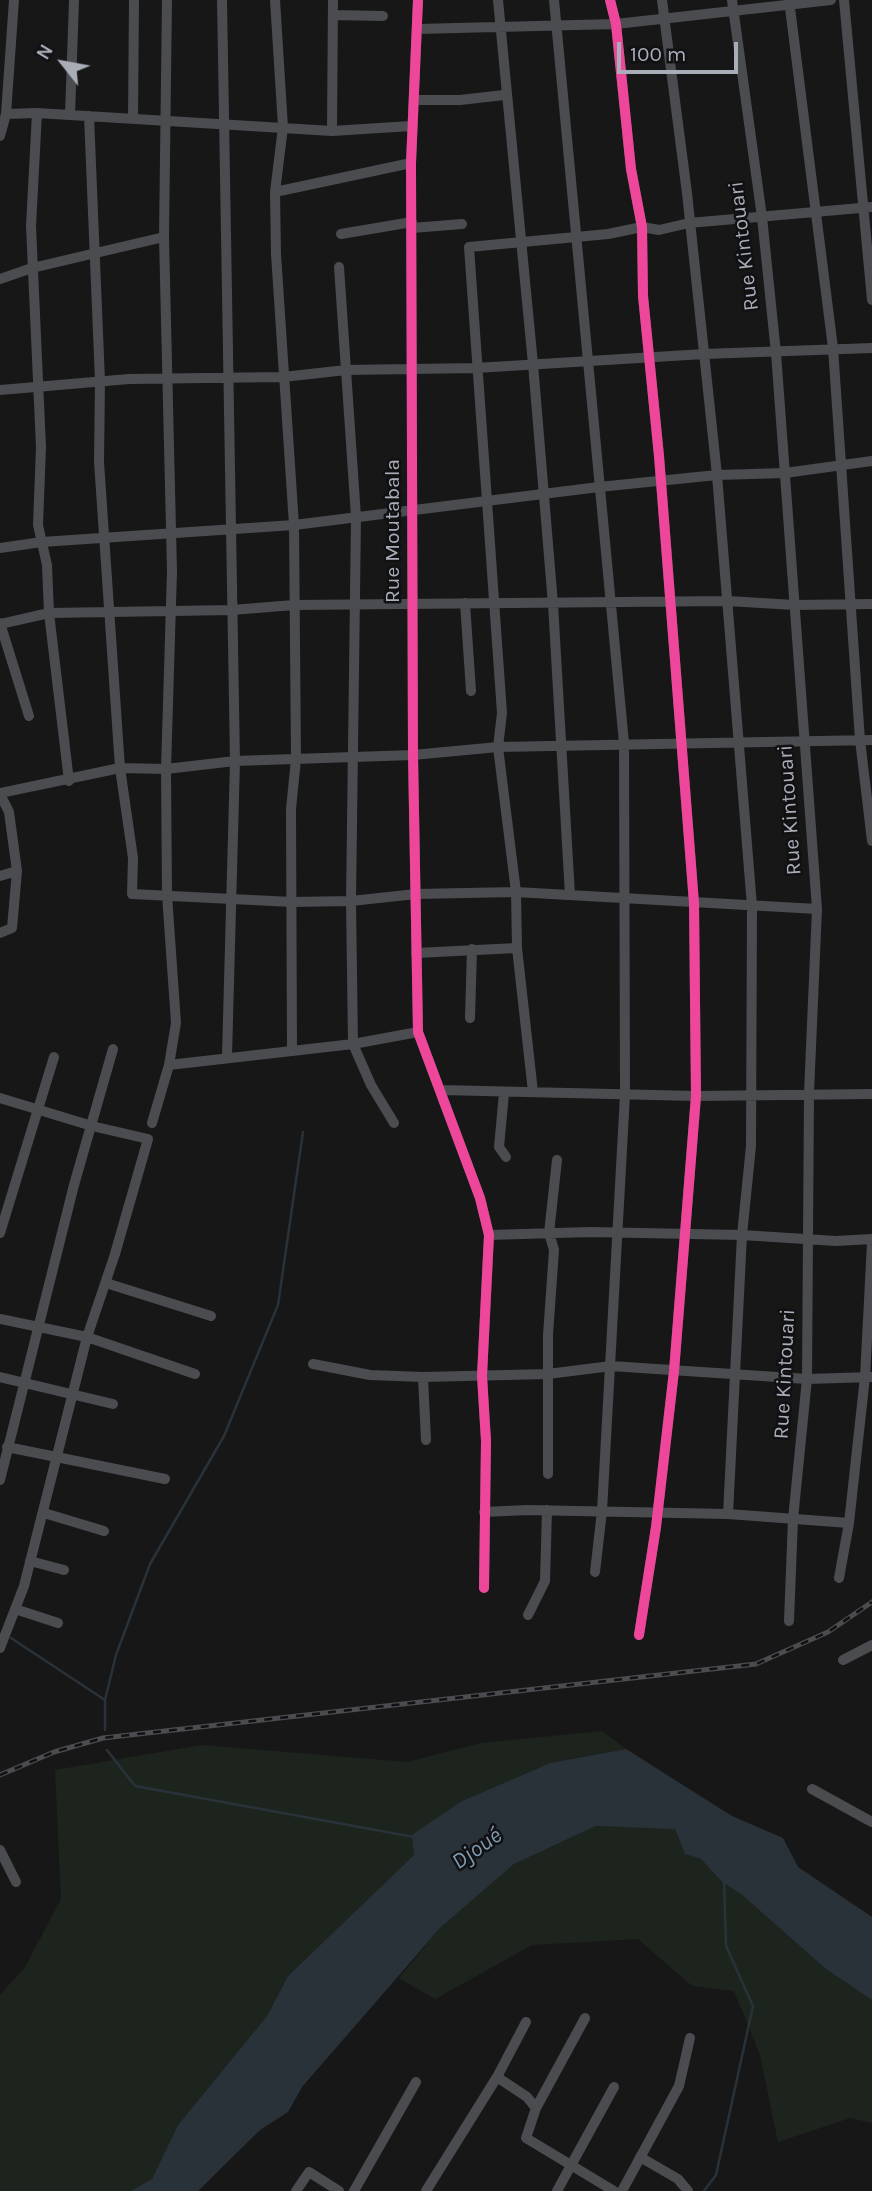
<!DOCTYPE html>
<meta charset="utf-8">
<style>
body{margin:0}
#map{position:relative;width:872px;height:2191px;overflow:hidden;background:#171717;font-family:Karla,sans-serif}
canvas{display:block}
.north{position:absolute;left:28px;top:28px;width:70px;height:70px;-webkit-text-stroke:5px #111113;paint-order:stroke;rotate:301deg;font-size:19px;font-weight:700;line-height:28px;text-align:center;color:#a8adb8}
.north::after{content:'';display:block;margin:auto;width:24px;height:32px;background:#a8adb8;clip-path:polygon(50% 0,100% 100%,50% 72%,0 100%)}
.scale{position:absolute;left:617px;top:42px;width:121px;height:32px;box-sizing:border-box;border:4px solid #a8adb8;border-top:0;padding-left:9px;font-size:21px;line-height:24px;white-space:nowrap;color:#a8adb8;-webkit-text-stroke:5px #111113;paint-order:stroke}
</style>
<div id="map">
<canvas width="872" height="2191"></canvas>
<div class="north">N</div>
<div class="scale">100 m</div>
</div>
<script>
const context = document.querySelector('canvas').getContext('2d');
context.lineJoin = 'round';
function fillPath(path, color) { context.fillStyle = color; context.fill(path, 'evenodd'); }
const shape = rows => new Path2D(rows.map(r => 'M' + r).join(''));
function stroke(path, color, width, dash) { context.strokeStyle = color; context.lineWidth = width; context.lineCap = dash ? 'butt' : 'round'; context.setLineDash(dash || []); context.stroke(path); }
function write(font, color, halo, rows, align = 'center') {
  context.font = font + ' Karla,sans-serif'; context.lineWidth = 5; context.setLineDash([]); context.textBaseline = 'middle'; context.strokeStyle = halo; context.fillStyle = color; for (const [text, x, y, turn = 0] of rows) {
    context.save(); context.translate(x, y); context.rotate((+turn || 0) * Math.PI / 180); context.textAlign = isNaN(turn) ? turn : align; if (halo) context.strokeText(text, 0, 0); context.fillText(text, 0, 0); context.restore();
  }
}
fillPath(shape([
 [602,1731,626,1749,550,1763,462,1801,414,1855,288,1976,267,2016,178,2125,152,2179,131,2191,0,2191,0,1995,25,1967,61,1899,55,1770,202,1745,407,1762,481,1743],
 [596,1826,675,1828,685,1854,701,1859,722,1882,741,1894,826,1969,872,2000,872,2123,850,2118,778,2142,760,2055,734,1991,692,1986,638,1939,532,1945,435,1999,399,1978,440,1928,514,1864]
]), '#1d241e');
fillPath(shape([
 [626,1749,732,1816,783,1838,798,1867,872,1917,872,2000,826,1969,741,1894,722,1882,701,1859,685,1854,675,1829,596,1826,514,1864,440,1928,302,2087,288,2112,260,2130,198,2191,131,2191,152,2179,178,2125,267,2016,288,1976,414,1855,412,1835,462,1801,550,1763]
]), '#2a3239');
stroke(shape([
 [11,1638,105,1700,105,1730],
 [105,1700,116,1655,150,1564,224,1436,278,1305,303,1132],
 [107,1750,135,1786,414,1837],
 [704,2191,716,2175,753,2006,726,1946,724,1880]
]), '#2a3239', 2.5);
stroke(shape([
 [222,0,235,761,227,1056],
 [275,0,283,127,275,192,276,254,294,525,296,759,291,809,292,1050],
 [418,0,411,163,413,755,418,1032,480,1198,489,1235,482,1376,486,1441,484,1588],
 [498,0,533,364,553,604,570,895],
 [554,0,624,743,625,1095,602,1511,595,1572],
 [610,0,616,24,631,169,642,227,643,296,659,456,694,903,696,1096,674,1371,656,1527,639,1635],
 [662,0,687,193,717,475,752,906,751,1146,742,1235,728,1514],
 [732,0,762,217,776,353,817,909,809,1093,807,1379,793,1519,789,1621],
 [789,0,833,348,860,740,872,841],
 [844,0,872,300],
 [333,15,383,16],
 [417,29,616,24,831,0],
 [414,100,460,100,504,95],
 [37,113,31,226,41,447,38,525,47,565,49,613,69,781],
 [6,114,37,113,332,131,411,126],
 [70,115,74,0],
 [89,116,100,381,99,462,120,768,133,858,132,894,292,902,351,901,416,894,516,892,817,909],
 [133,119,134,0],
 [332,131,333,0],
 [0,136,6,114,14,0],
 [275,192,411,163],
 [412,228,462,224],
 [341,234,412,222],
 [339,267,356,517,351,901,353,1044,371,1085,394,1123],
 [0,279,32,268,164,237],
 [0,390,129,379,283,377,346,370,476,368,704,354,872,348],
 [0,548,42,542,294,525,599,487,717,475,785,473,872,461],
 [465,603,471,691],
 [0,623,29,716],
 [0,624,49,613,232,610,294,605,728,601,794,605,872,604],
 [0,793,120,768,166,769,235,761,413,755,498,747,872,740],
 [0,794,9,812,17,871,12,928,0,933],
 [0,876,17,871],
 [416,953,517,948],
 [470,1018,472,949],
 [169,1065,353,1044,418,1032],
 [441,1090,696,1096,872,1094],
 [533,1092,517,948,516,892,498,747,502,713,469,247,608,234,642,227,659,230,689,223,872,207],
 [504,1093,499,1147,506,1157],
 [0,1098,92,1126,148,1139,115,1254,87,1337,24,1586,0,1648],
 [152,1123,169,1065,176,1023,167,895,166,769,172,571,164,237,167,0],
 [0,1233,54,1057],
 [489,1235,590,1232,742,1235,836,1241,872,1239],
 [106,1283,211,1316],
 [0,1319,87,1337,195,1374],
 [313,1364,370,1375,423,1377,548,1374,611,1366,807,1379,872,1377],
 [0,1377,113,1404],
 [423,1377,426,1440],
 [7,1447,165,1479],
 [548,1474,548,1335,554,1250,549,1233,557,1160],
 [0,1480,74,1185,113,1049],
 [484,1512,527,1510,728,1514,849,1523],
 [44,1513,104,1531],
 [30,1561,64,1570],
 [839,1578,849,1523,865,1377,872,1243],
 [15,1609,58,1623],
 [528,1615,545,1581,547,1510],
 [843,1660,872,1645],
 [812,1789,872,1822],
 [0,1850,16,1882],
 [497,2077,527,2097,536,2108,526,2138,614,2191],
 [536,2108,585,2018],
 [640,2157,678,2179,688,2191],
 [296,2191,309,2172,339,2191],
 [354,2191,416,2082],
 [426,2191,497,2077,526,2022],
 [557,2191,614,2087],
 [622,2191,679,2086,690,2038]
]), '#4b4c50', 10);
const rail = shape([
 [0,1775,54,1752,103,1738,756,1664,828,1632,872,1602]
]);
stroke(rail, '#4b4c4f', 5);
stroke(rail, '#111113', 2.5, [8]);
stroke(shape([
 [418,0,411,163,413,755,418,1032,480,1198,489,1235,482,1376,486,1441,484,1588],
 [610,0,616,24,631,169,642,227,643,296,659,456,694,903,696,1096,674,1371,656,1527,639,1635]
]), '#ed469a', 10);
write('21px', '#a8adb8', '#111113', [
 ["Rue Kintouari",744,246,-97],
 ["Rue Moutabala",393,531,-90],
 ["Rue Kintouari",790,810,-94],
 ["Rue Kintouari",785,1374,-87]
]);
write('italic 23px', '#7f9bb3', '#111113', [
 ["Djoué",477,1849,-35]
]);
</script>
